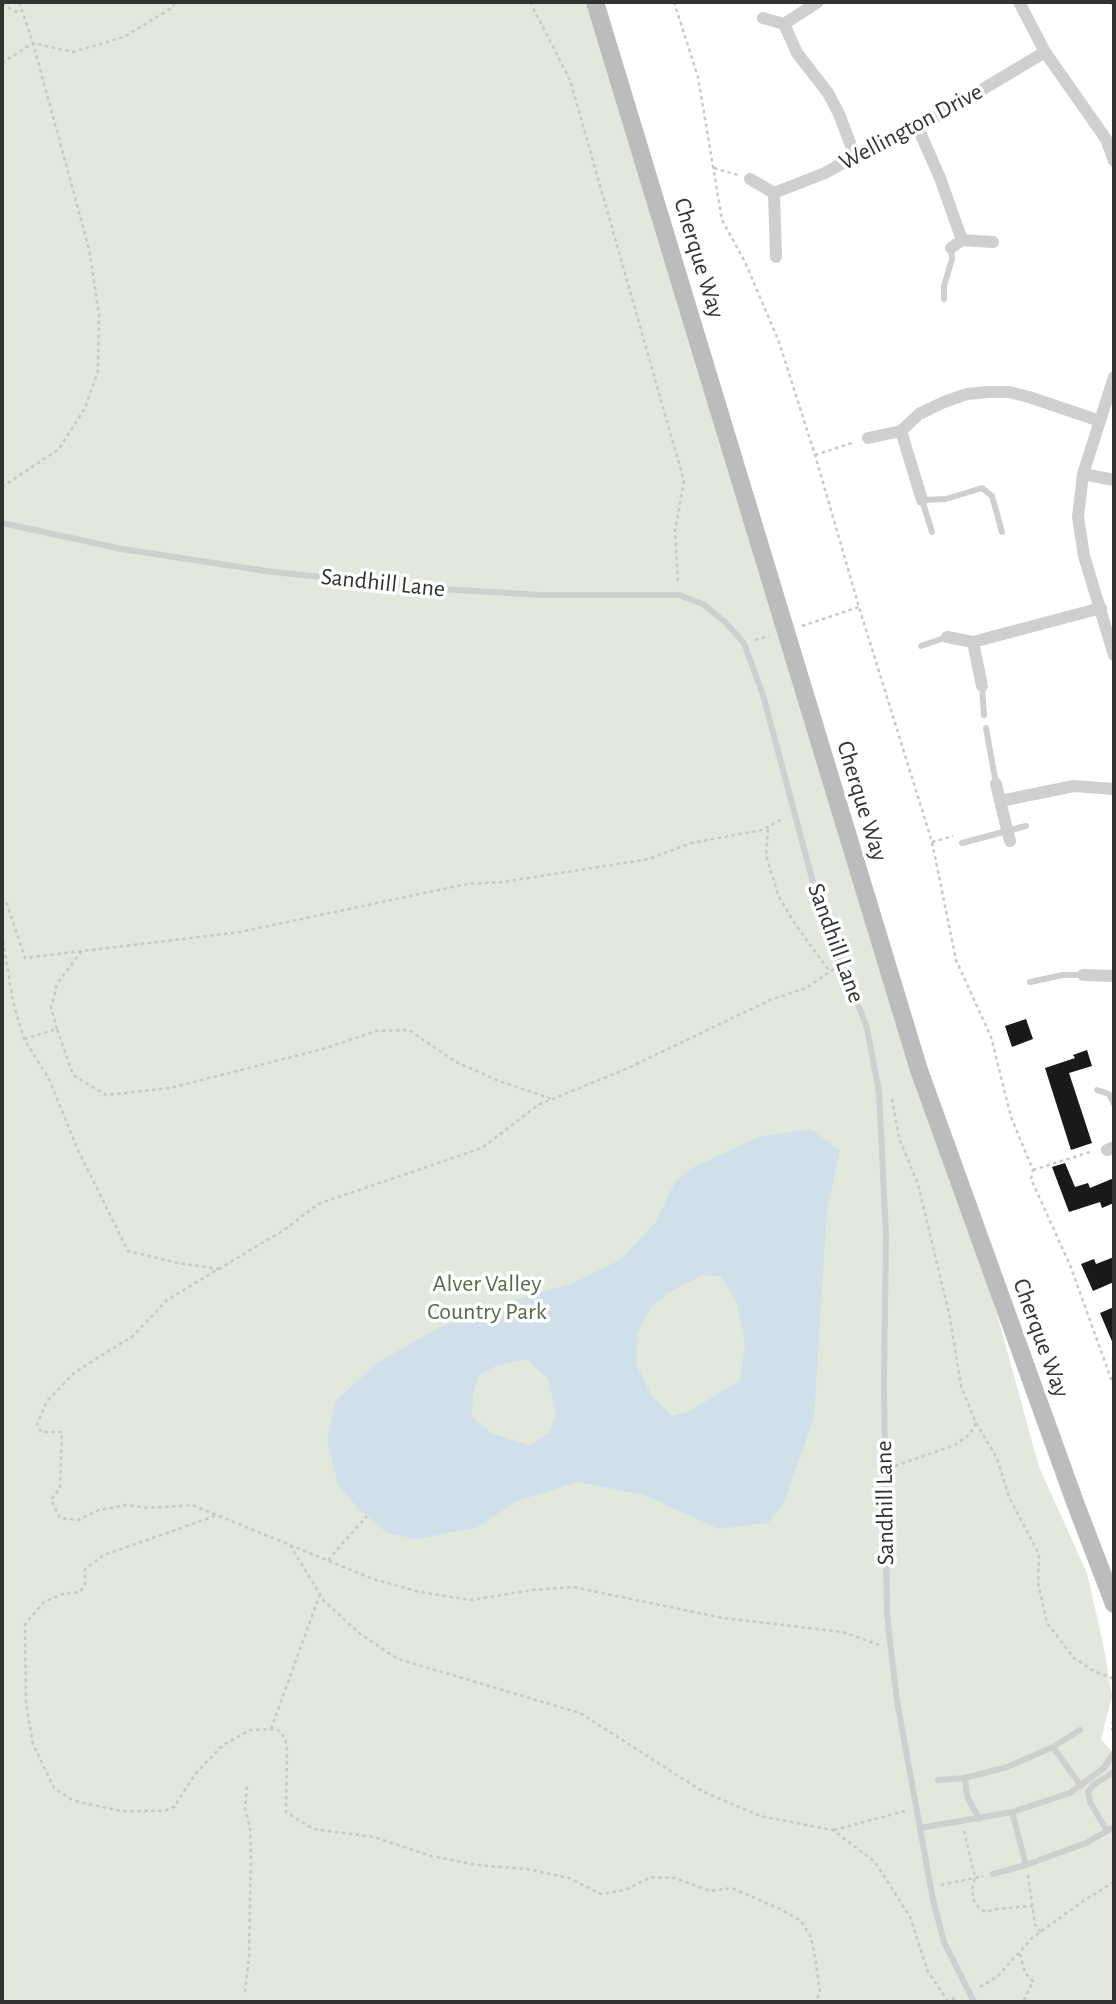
<!DOCTYPE html>
<style>
body{margin:0}
#map{position:relative;width:1116px;height:2004px;overflow:hidden;background:#fff;font-family:"Alegreya Sans",sans-serif}
canvas{display:block}
.frame{position:absolute;inset:0;border:4px solid #323232;pointer-events:none}
</style>
<div id="map">
<canvas width="1116" height="2004"></canvas>
<div class="frame"></div>
</div>
<script>
const context = document.querySelector('canvas').getContext('2d');
context.lineJoin = 'round';
function fillPath(path, color) { context.fillStyle = color; context.fill(path, 'evenodd'); }
const shape = rows => new Path2D(rows.map(r => 'M' + r).join(''));
function stroke(path, color, width, dash) { context.strokeStyle = color; context.lineWidth = width; context.lineCap = dash ? 'butt' : 'round'; context.setLineDash(dash || []); context.stroke(path); }
function write(font, color, halo, rows, align = 'center') {
  context.font = font + ' "Alegreya Sans",sans-serif'; context.lineWidth = 7; context.setLineDash([]); context.textBaseline = 'middle'; context.strokeStyle = halo; context.fillStyle = color; for (const [text, x, y, turn = 0] of rows) {
    context.save(); context.translate(x, y); context.rotate((+turn || 0) * Math.PI / 180); context.textAlign = isNaN(turn) ? turn : align; if (halo) context.strokeText(text, 0, 0); context.fillText(text, 0, 0); context.restore();
  }
}
fillPath(shape([
 [2,2,596,2,970,1215,1039,1467,1087,1573,1103,1643,1112,1696,1101,1739,1114,1754,1114,2002,2,2002]
]), '#e2e8dc');
fillPath(shape([
 [811,1129,840,1151,827,1210,814,1418,783,1505,768,1523,719,1529,644,1495,578,1482,517,1501,476,1528,416,1539,387,1533,357,1507,338,1485,327,1439,336,1401,377,1363,438,1328,515,1300,571,1284,620,1260,655,1223,675,1182,690,1169,758,1137],
 [703,1275,721,1277,736,1300,745,1346,740,1380,690,1411,672,1416,652,1396,636,1364,638,1332,651,1307,671,1291],
 [527,1359,548,1379,556,1413,549,1433,530,1445,493,1434,472,1417,473,1395,479,1375,496,1366]
]), '#d0e0eb');
fillPath(shape([
 [1026,1019,1033,1039,1012,1047,1005,1026],
 [1087,1050,1092,1066,1069,1073,1092,1143,1071,1150,1045,1068,1075,1058,1073,1055],
 [1065,1163,1075,1187,1088,1183,1090,1188,1114,1178,1114,1203,1102,1208,1100,1202,1069,1212,1052,1167],
 [1114,1257,1114,1282,1093,1291,1081,1264,1094,1259,1096,1264],
 [1114,1307,1114,1346,1100,1313]
]), '#191919');
stroke(shape([
 [530,2,570,80,684,481,675,531,678,585],
 [674,2,698,77,722,220,745,262,779,342,815,455,859,607,932,842,956,960,991,1037,1011,1117,1033,1170,1031,1179,1070,1265,1114,1387],
 [2,4,20,14],
 [2,63,33,43,73,52,124,37,170,9,176,2],
 [714,168,738,175],
 [815,455,855,442],
 [2,487,59,449,85,408,98,371,99,314,89,249,33,43,19,2],
 [802,626,859,607],
 [755,640,769,636],
 [768,829,766,856,779,897,795,924,830,972],
 [932,842,953,836],
 [2,897,7,904,25,958,240,932,467,884,503,882,649,859,691,843,762,830,784,818],
 [2,934,13,1002,24,1039,49,1079,77,1148,128,1251,178,1263,220,1269],
 [834,969,806,988,770,1000,626,1069,538,1105,482,1148,318,1204,284,1230,167,1300,133,1336,75,1372,47,1401,37,1424,41,1432,62,1432,60,1488,51,1500,60,1518,78,1520,99,1510,126,1505,148,1508,192,1505,290,1545,324,1601,359,1633,398,1659,580,1713,702,1791,760,1816,833,1830,875,1862,910,1917,928,1972,948,2001,958,1997],
 [57,1029,51,1008,57,984,83,949],
 [24,1039,57,1029,73,1075,106,1095,170,1088,323,1049,376,1031,409,1030,456,1062,499,1081,552,1099],
 [892,1099,899,1138,918,1184,950,1318,961,1386,976,1423,997,1458,1009,1497,1039,1554,1038,1583,1047,1623,1074,1658,1094,1671,1114,1679],
 [1033,1170,1093,1151],
 [895,1466,955,1445,970,1434,976,1423],
 [215,1516,104,1555,85,1569,85,1584,80,1592,62,1594,44,1602,25,1624,26,1703,33,1744,54,1788,72,1800,88,1804,121,1811,164,1811,174,1807,195,1774,223,1745,250,1730,277,1729,285,1738,287,1751,286,1812,313,1829,374,1837,431,1856,477,1865,527,1869,569,1878,601,1894,625,1890,651,1877,675,1878,710,1891,732,1888,782,1910,801,1921,811,1937,816,1963,820,1993,815,2002],
 [290,1545,373,1579,420,1592,471,1600,532,1590,573,1587,723,1618,843,1632,879,1645],
 [328,1560,367,1516],
 [1114,1714,1112,1728,1114,1735],
 [271,1729,320,1594],
 [834,1830,905,1811],
 [964,1831,975,1877,972,1890,974,1901,980,1909,986,1912,995,1909,1033,1906],
 [1028,1875,1035,1925,1041,1932],
 [941,1885,983,1876],
 [1020,1954,1025,1973,1033,1981,1023,2002],
 [980,1987,997,1977,1032,1938,1083,1901,1114,1882],
 [245,1992,249,1956,251,1854,250,1827,245,1809,247,1786]
]), '#c9c9c9', 2.5, [3.5, 3.5]);
stroke(shape([
 [1112,2,1114,2],
 [944,299,944,286,952,259,951,248],
 [2,523,122,549,273,572,442,589,540,595,679,595,703,604,725,622,744,643,763,695,818,901,867,1028,879,1092,886,1235,884,1382,887,1615,897,1701,933,1900,944,1942,974,2002],
 [932,532,922,500,946,499,982,488,992,496,1002,532],
 [921,646,947,637],
 [982,686,984,715],
 [986,728,996,784],
 [962,843,1026,826],
 [1030,982,1063,975,1083,975],
 [1097,1090,1109,1094,1114,1104],
 [1053,1747,1080,1730],
 [1114,1753,1104,1768,1070,1793,1012,1812,1026,1865,1086,1843,1114,1827],
 [938,1780,965,1778],
 [979,1819,967,1796,965,1778,1007,1767,1053,1747,1081,1786],
 [920,1828,1012,1812],
 [1107,1831,1090,1802,1088,1792,1093,1785,1114,1772],
 [993,1874,1026,1865]
]), '#cfcfcf', 6);
stroke(shape([
 [818,2,784,24,797,53,828,93,839,114,855,156],
 [1019,2,1045,52,1106,139,1114,161],
 [763,18,784,24],
 [918,128,940,178,962,240],
 [750,179,774,193],
 [951,248,962,240,993,242],
 [776,257,774,193,825,173,855,156,918,128,1045,52],
 [1114,377,1083,474,1078,517,1084,556,1114,655],
 [868,438,901,431],
 [1083,474,1114,480],
 [922,500,901,431,919,414,944,402,967,394,988,392,1009,392,1029,397,1100,421],
 [947,637,973,642],
 [982,686,973,642,1101,608],
 [996,784,1000,801],
 [1010,841,1000,801,1074,786,1114,789],
 [1083,975,1114,976],
 [1107,1150,1114,1147]
]), '#cfcfcf', 12);
stroke(shape([
 [595,2,919,1070,1076,1505,1114,1604]
]), '#bcbcbc', 18);
write('24px', '#323232', '#fff', [
 ["Wellington Drive",911,127,-28],
 ["Cherque Way",699,258,73],
 ["Sandhill Lane",383,583,6],
 ["Cherque Way",862,801,73],
 ["Sandhill Lane",836,943,70],
 ["Cherque Way",1041,1338,70],
 ["Sandhill Lane",885,1503,-91]
]);
write('24px', '#556b42', '#fff', [
 ["Alver Valley",487,1284],
 ["Country Park",487,1312]
]);
</script>
